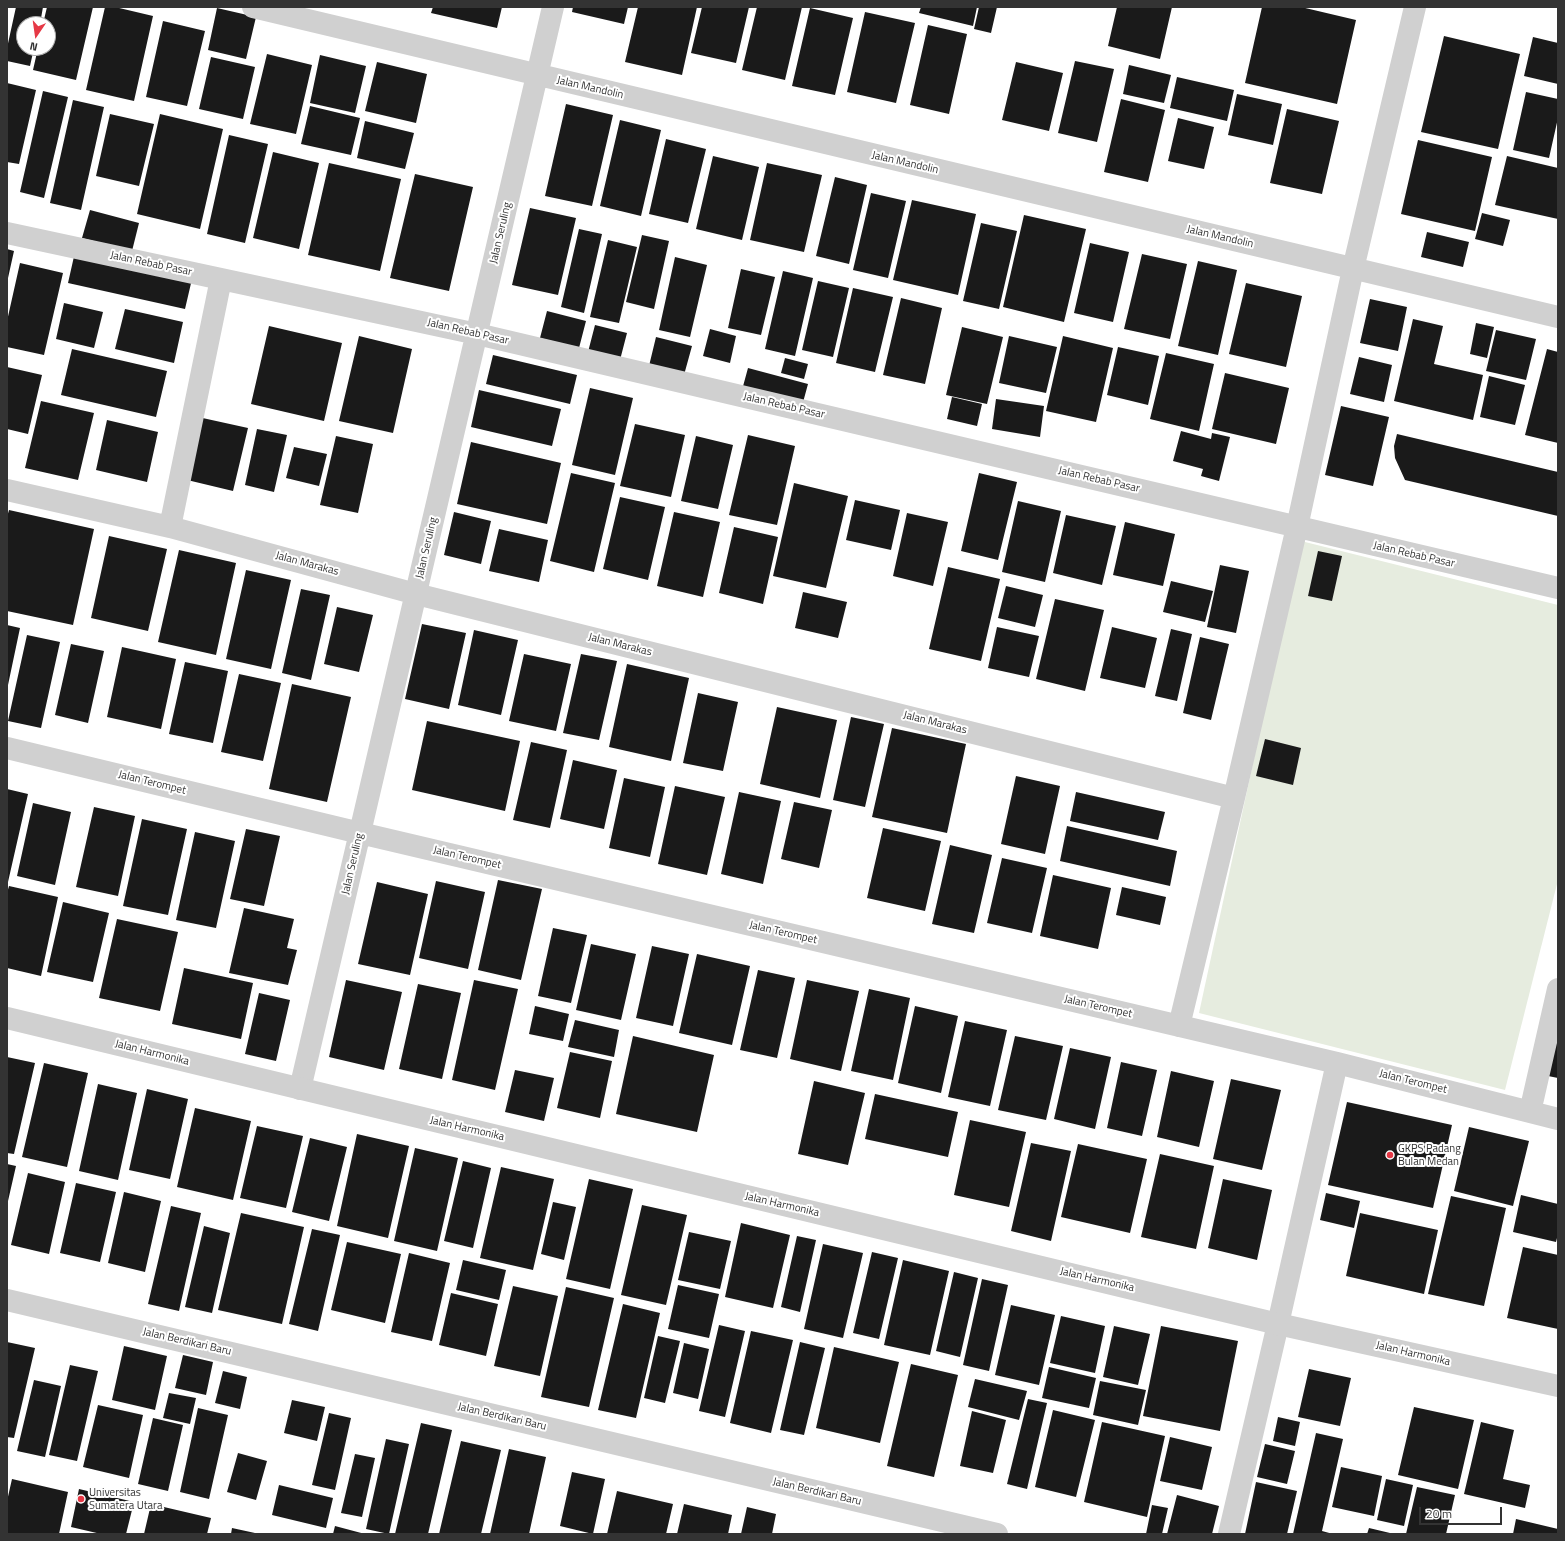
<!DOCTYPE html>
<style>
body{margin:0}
#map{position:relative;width:1565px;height:1541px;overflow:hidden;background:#fff;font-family:"Titillium Web",sans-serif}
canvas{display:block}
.frame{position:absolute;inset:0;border:8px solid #333;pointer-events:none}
.north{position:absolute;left:16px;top:16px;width:40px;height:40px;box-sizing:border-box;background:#fff;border:1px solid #adadad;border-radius:50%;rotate:193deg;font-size:11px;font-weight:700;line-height:16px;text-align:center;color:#333}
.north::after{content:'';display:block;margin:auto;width:14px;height:18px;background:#e63946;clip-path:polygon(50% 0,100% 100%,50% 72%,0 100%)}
.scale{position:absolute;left:1419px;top:1507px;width:83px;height:18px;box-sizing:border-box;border:2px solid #333;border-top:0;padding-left:5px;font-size:12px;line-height:14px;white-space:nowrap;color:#333;-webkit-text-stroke:3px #fff;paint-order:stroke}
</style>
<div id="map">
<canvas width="1565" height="1541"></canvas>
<div class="frame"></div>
<div class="north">N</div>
<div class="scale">20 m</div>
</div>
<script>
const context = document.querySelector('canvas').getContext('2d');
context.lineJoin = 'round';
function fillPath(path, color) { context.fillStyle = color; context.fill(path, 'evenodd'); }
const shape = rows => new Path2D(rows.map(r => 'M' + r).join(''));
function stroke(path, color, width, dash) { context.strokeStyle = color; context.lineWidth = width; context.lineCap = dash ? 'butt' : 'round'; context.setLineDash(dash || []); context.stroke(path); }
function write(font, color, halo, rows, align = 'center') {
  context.font = font + ' "Titillium Web",sans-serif'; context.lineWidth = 4; context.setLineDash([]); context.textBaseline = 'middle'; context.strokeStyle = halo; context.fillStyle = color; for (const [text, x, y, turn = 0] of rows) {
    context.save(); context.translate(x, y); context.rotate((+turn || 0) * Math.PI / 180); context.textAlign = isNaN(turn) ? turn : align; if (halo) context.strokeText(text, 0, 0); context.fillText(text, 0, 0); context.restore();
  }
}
fillPath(shape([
 [1301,541,1558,605,1558,880,1505,1090,1199,1013]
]), '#e6ecdf');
fillPath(shape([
 [16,7,43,7,40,24,24,24,24,48,34,48,30,66,7,61,7,48],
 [47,7,93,7,76,80,33,70,38,48,48,48,48,24,43,24],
 [105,7,115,7,153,16,134,101,86,90],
 [433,7,502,7,497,28,431,13],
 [573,7,628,7,624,24,572,12],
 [638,7,697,7,682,75,625,62],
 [702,7,749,7,736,63,691,53],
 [757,7,802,7,785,80,742,70],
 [921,7,977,7,973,26,919,13],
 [979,7,997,7,991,33,974,29],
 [1117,7,1172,7,1160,59,1108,46],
 [1262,7,1301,7,1356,20,1337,104,1245,83],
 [217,8,256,17,246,59,208,50],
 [810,8,853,18,835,95,792,86],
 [865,12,915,23,896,103,847,92],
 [163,21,205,31,187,106,146,97],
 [928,25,967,34,949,114,910,105],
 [1444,36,1520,54,1498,149,1421,132],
 [1533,37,1558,43,1558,84,1524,76],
 [267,54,312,65,296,134,250,124],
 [320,55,366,66,355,113,310,103],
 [211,57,255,67,243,119,199,109],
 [1075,61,1114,69,1097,142,1058,133],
 [377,62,427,74,416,123,365,111],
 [1016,62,1063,73,1049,131,1002,120],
 [1129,65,1171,75,1164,103,1123,94],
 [1177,77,1234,90,1227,121,1170,108],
 [7,83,36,90,19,164,7,162],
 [43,91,68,97,44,198,20,192],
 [1526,92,1558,99,1558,118,1549,158,1513,150],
 [1237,94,1282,104,1273,145,1228,135],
 [1121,99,1165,110,1148,182,1104,172],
 [73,100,104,107,81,210,50,203],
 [566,104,613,115,592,206,545,196],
 [310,106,360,118,351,155,301,144],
 [1287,109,1339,121,1322,194,1270,183],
 [110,114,154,124,139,186,96,176],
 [160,114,223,129,200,229,137,214],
 [1178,118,1214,127,1204,169,1168,161],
 [620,120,661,130,641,216,600,206],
 [365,121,414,133,405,169,357,158],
 [229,135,268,144,245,243,207,234],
 [666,139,706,149,688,223,649,214],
 [1418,140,1492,157,1475,231,1401,214],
 [273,152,319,163,299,249,253,238],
 [713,156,759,167,742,240,696,229],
 [1507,156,1558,168,1558,219,1495,205],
 [329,163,401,179,380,271,308,255],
 [767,163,822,175,804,252,750,240],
 [415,174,473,187,449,291,390,278],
 [835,177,867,185,849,264,816,256],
 [871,193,906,201,888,278,853,270],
 [912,200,976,214,958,295,893,280],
 [530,208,576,218,558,295,512,285],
 [90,210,139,223,132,251,82,238],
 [1482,213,1510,220,1503,246,1475,239],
 [1024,215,1086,229,1064,322,1003,307],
 [981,223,1017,231,999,309,963,301],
 [579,229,602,234,584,313,561,307],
 [1427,232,1469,242,1463,267,1421,257],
 [642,235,669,241,654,309,626,302],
 [608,240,637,247,619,323,590,317],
 [1090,243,1129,252,1113,322,1074,313],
 [7,249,14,251,8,278,7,277],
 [75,252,192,279,185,309,68,283],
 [1142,254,1187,264,1170,339,1124,329],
 [675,257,707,265,690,337,659,330],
 [1198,261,1237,270,1218,355,1178,346],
 [20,263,63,273,44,355,7,347,7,321],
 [741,269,775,277,761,335,728,328],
 [783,271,813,278,795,356,765,349],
 [818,281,849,288,833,357,802,350],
 [1246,283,1302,296,1286,367,1229,354],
 [853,288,893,297,875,372,836,363],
 [901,298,942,308,925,384,883,375],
 [1370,299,1407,307,1398,351,1360,343],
 [64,303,103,312,94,348,56,339],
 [125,309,183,322,174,363,115,349],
 [547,311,586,321,579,348,540,338],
 [1413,319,1443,326,1434,364,1483,375,1473,420,1394,401],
 [1476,323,1494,327,1487,358,1470,354],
 [595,325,627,333,620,360,588,352],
 [269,326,342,343,324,421,251,404],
 [962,327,1003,337,987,404,946,395],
 [710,329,736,336,730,363,703,356],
 [1496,330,1536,339,1526,380,1486,371],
 [359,336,412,349,393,433,339,421],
 [1009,336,1057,347,1046,393,999,383],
 [1063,336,1113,348,1096,422,1046,411],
 [656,337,692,346,684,375,649,366],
 [1118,347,1159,356,1148,405,1107,395],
 [72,349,167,371,156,417,61,395],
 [1547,349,1558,352,1558,443,1525,435],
 [1166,353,1214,364,1199,431,1150,419],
 [493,355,577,375,570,404,486,384],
 [1359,357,1392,365,1384,402,1350,394],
 [785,358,808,364,804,379,781,373],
 [7,367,42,375,28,434,7,429],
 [748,368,808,384,802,406,742,390],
 [1225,373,1289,388,1276,444,1212,429],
 [1489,376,1525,385,1515,425,1480,417],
 [590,388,633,398,615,475,572,465],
 [479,390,561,409,552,446,471,427],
 [952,397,982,404,977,426,947,419],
 [996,399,1044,406,1040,437,992,429],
 [41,401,94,413,78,480,25,468],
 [1341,406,1389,417,1373,486,1325,475],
 [198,417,248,428,233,491,183,479],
 [107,420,158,432,147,482,96,470],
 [635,424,685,435,671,497,620,486],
 [257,429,287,435,274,492,245,485],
 [1181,431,1211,439,1212,433,1230,437,1219,481,1201,476,1203,469,1173,461],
 [1397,434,1558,472,1558,516,1405,480,1395,458,1394,446],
 [748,435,795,446,777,525,729,515],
 [336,436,373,444,358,513,320,505],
 [696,436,733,445,718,509,681,501],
 [471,442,561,463,547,524,457,504],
 [294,447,327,454,319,486,286,478],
 [571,473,615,483,594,572,550,561],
 [979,473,1017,482,998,560,961,551],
 [794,483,848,496,826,588,773,576],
 [620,497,665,507,648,580,603,569],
 [855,500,900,510,891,550,846,540],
 [1018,501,1061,511,1045,582,1002,572],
 [9,510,94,529,73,625,7,611,7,517],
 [454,512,491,521,481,564,444,555],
 [674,512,720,522,703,597,657,586],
 [907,513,948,522,933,586,893,576],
 [1066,515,1116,526,1102,585,1053,573],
 [1125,522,1175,534,1163,586,1113,575],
 [734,527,778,537,763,604,719,593],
 [499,529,548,540,539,582,489,571],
 [109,536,167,549,148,631,91,618],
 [179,550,236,563,216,655,158,642],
 [1318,551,1342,556,1332,601,1308,596],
 [1220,565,1249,571,1236,633,1207,627],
 [948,567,1000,579,981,661,929,649],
 [246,570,291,580,271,669,226,659],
 [1171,581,1213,591,1205,622,1163,612],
 [1006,586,1043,595,1035,627,998,618],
 [301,589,330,595,311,680,282,673],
 [803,592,847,602,838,638,795,628],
 [1055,599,1104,610,1085,691,1036,679],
 [337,607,373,615,359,672,324,664],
 [422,624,466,633,449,709,405,699],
 [7,625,20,628,8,685,7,685],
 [997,627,1039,636,1029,677,988,668],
 [1112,627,1157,638,1145,688,1100,678],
 [1171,629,1192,634,1177,701,1155,696],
 [474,630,518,640,501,715,458,705],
 [27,635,60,642,41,728,8,721],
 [1200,637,1229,644,1211,720,1183,713],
 [71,644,104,651,88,723,55,715],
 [122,647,176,659,161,729,107,717],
 [524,654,571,664,556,731,509,721],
 [581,654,617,661,599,740,563,733],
 [185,662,228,671,213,743,169,734],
 [627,664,689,678,671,761,609,747],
 [239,674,281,683,263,761,221,752],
 [292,684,351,697,327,802,269,789],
 [698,693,738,702,723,771,683,763],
 [777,707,837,720,820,798,760,784],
 [851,717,884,724,865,807,833,800],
 [427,721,520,741,505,811,412,790],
 [892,728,966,744,947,833,872,817],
 [1265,739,1301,748,1293,785,1256,776],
 [531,742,567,750,550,828,513,820],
 [573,760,617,770,604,829,560,819],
 [1016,776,1060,786,1045,854,1001,844],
 [624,778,665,787,650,857,609,848],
 [675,786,725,797,707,875,658,864],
 [7,789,28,794,8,882,7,882],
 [739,792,781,801,763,884,721,874],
 [1076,792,1165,812,1158,840,1070,821],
 [794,802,832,810,819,868,781,859],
 [33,803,71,812,55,885,17,876],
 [94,807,135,816,118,896,76,887],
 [142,819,187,829,168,915,123,906],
 [1067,826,1177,851,1170,886,1060,861],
 [883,828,941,841,925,911,867,898],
 [246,829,280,836,264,906,230,899],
 [195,832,235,841,216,928,176,920],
 [950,845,992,855,974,933,932,924],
 [1002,858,1047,868,1032,933,987,923],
 [1053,875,1111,888,1098,949,1040,936],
 [498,880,542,889,521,980,478,970],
 [436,881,485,892,468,969,419,958],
 [377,882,428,894,410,975,358,964],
 [9,886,58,897,41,976,7,968,7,893],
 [1122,887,1166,897,1160,925,1116,915],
 [63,902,109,913,93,982,47,972],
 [244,908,294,919,287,948,297,950,288,985,229,973],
 [117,919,178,932,160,1011,99,998],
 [553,928,587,935,571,1003,538,996],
 [591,944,636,954,621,1020,576,1010],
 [652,946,689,954,673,1026,636,1018],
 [697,954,750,966,732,1045,679,1033],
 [184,968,253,983,241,1039,172,1024],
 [758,970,795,978,777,1058,740,1050],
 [346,980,402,992,384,1070,329,1057],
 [474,980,518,989,495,1090,452,1080],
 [807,980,859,991,841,1071,790,1059],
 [418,984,461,993,442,1079,399,1069],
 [869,989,910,998,893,1080,851,1071],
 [259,993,290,1000,276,1061,245,1054],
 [535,1006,569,1014,563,1041,529,1034],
 [915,1006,958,1016,941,1093,898,1083],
 [575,1020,619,1030,614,1057,568,1047],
 [965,1021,1007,1030,990,1106,948,1097],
 [633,1036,714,1055,697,1132,616,1114],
 [1015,1036,1063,1046,1046,1120,998,1110],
 [1558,1036,1558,1078,1548,1076],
 [1070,1048,1111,1057,1095,1129,1054,1119],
 [570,1052,612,1061,600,1118,557,1108],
 [7,1057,35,1063,14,1154,7,1153],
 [1121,1062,1157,1070,1142,1136,1107,1128],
 [44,1063,88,1073,67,1167,22,1157],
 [515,1070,554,1078,544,1121,505,1112],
 [1171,1071,1214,1081,1199,1147,1157,1137],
 [1231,1079,1281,1090,1262,1170,1213,1159],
 [814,1081,865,1093,848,1165,798,1154],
 [98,1084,137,1093,118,1180,79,1171],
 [147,1089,188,1099,170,1179,129,1170],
 [875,1094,958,1112,948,1157,865,1139],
 [1347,1102,1452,1125,1433,1208,1328,1185],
 [195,1108,251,1121,233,1200,177,1187],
 [970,1120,1026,1132,1009,1207,954,1195],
 [257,1126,303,1136,286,1208,240,1198],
 [1469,1127,1529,1141,1513,1206,1454,1191],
 [357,1134,409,1146,388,1238,337,1226],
 [310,1138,347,1147,329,1221,292,1212],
 [1031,1143,1071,1151,1051,1241,1011,1231],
 [1078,1144,1147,1159,1130,1233,1061,1217],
 [415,1148,458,1158,437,1251,394,1241],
 [1160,1154,1214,1166,1196,1249,1141,1237],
 [463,1161,491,1168,473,1248,444,1241],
 [7,1164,16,1166,8,1201,7,1200],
 [501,1167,554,1179,533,1270,480,1258],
 [28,1173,65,1182,49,1254,11,1245],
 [589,1179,633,1189,610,1289,566,1279],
 [1223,1179,1272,1190,1257,1260,1208,1248],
 [76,1183,116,1192,100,1262,60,1253],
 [124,1192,161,1201,145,1272,108,1263],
 [1326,1193,1360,1201,1354,1228,1320,1220],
 [1521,1195,1558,1204,1558,1234,1556,1242,1513,1232],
 [1451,1196,1506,1208,1484,1306,1428,1294],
 [553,1202,576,1207,564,1260,541,1254],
 [642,1205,687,1215,666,1305,621,1295],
 [171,1206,201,1213,179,1311,148,1304],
 [241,1213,304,1227,282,1324,218,1310],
 [1360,1213,1438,1230,1424,1294,1346,1276],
 [741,1223,790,1235,773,1308,725,1297],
 [204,1226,230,1233,212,1313,185,1307],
 [312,1229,340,1235,318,1331,289,1324],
 [689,1232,731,1241,720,1289,678,1280],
 [797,1236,816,1240,800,1312,781,1307],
 [347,1242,401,1254,385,1323,331,1310],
 [823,1244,863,1253,843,1338,804,1329],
 [1523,1247,1558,1255,1558,1329,1507,1318],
 [872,1252,898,1258,879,1339,853,1333],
 [409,1253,450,1263,432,1341,391,1332],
 [463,1260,506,1270,499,1300,456,1290],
 [903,1260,949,1271,930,1355,884,1345],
 [954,1272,978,1278,960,1357,936,1351],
 [982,1279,1008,1285,989,1371,963,1365],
 [678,1285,719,1294,709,1338,668,1329],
 [513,1286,558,1296,540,1376,494,1366],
 [566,1287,614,1298,589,1407,541,1397],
 [451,1293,498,1304,486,1356,439,1345],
 [623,1304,660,1313,636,1418,598,1410],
 [1011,1305,1055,1315,1039,1385,995,1375],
 [1061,1316,1105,1326,1095,1373,1050,1363],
 [719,1325,745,1331,725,1417,699,1411],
 [1114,1326,1150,1334,1138,1385,1103,1377],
 [1161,1326,1238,1341,1220,1431,1143,1416],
 [751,1331,793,1340,771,1433,730,1423],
 [658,1336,680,1341,665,1403,644,1398],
 [7,1342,35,1348,14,1438,7,1437],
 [800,1342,825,1348,804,1435,780,1430],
 [684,1343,709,1349,698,1399,673,1393],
 [124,1346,167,1356,155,1410,112,1400],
 [834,1347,899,1362,880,1443,816,1428],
 [183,1355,213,1362,206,1395,175,1388],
 [911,1364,958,1375,934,1477,887,1466],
 [70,1365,98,1371,77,1461,49,1455],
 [1049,1367,1096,1378,1089,1408,1042,1398],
 [1309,1369,1351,1378,1340,1426,1298,1417],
 [223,1371,247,1377,240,1409,215,1403],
 [975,1379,1027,1391,1019,1420,968,1407],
 [34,1380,61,1386,45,1457,17,1451],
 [1100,1381,1146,1390,1138,1425,1093,1415],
 [169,1393,196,1398,190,1424,163,1418],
 [1028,1399,1047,1403,1027,1489,1007,1484],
 [292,1400,325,1407,317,1441,284,1433],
 [98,1405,143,1415,129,1478,83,1467],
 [1414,1407,1474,1420,1458,1489,1398,1475],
 [198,1408,228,1415,209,1499,180,1492],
 [1053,1410,1095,1420,1076,1497,1035,1487],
 [972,1411,1006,1420,993,1473,960,1466],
 [329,1413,351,1418,335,1490,312,1485],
 [1278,1417,1300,1422,1295,1446,1273,1441],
 [153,1418,183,1425,168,1491,138,1484],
 [1102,1422,1165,1436,1147,1517,1084,1502],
 [1481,1422,1514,1430,1503,1479,1530,1485,1525,1508,1464,1494],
 [421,1423,452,1430,428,1534,395,1534],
 [1316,1433,1343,1439,1322,1531,1333,1534,1293,1534],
 [1170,1437,1212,1447,1202,1490,1160,1481],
 [386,1439,409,1444,389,1534,366,1529],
 [461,1441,501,1450,481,1534,439,1534],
 [1265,1444,1295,1451,1287,1484,1257,1477],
 [509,1449,546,1457,529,1534,490,1534],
 [238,1453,267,1461,256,1500,227,1492],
 [355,1454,375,1458,362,1517,341,1513],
 [1341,1467,1382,1476,1374,1516,1332,1507],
 [572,1472,605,1479,593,1534,560,1526],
 [12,1479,68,1492,59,1534,7,1534,7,1501],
 [1386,1479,1413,1485,1404,1526,1377,1520],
 [1256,1482,1297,1491,1287,1534,1245,1534],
 [279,1485,333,1498,326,1528,272,1515],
 [1417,1487,1455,1495,1446,1534,1406,1534],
 [79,1489,134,1502,126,1534,101,1534,71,1527],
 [617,1491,673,1504,666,1534,607,1534],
 [1177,1495,1219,1506,1212,1534,1167,1534],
 [151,1504,211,1518,207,1534,144,1534],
 [684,1504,732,1515,728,1534,677,1534],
 [1152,1505,1168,1508,1162,1534,1146,1534],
 [747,1507,776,1514,772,1534,741,1534],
 [1516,1519,1558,1529,1558,1534,1513,1534],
 [335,1526,365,1534,333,1534],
 [232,1528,255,1533,255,1534,231,1534],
 [1369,1528,1390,1533,1390,1534,1367,1534]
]), '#1a1a1a');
stroke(shape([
 [253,7,1558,317],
 [7,233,477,334,1558,588],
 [7,490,170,527,416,594,1234,798],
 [170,527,221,279],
 [7,748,360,833,1337,1063,1558,1119],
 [1179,1026,1234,798,1297,527,1353,269,1415,7],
 [300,1089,553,7],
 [1530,1112,1558,989],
 [7,1300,997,1534],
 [1229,1534,1278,1324,1337,1063]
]), '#d0d0d0', 22);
stroke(shape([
 [7,1018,1278,1324,1558,1386]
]), '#d0d0d0', 22);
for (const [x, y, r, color] of [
 [1390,1155,4,"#e63946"],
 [81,1499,4,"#e63946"]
]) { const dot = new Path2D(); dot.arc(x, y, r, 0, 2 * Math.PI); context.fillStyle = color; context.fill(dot); stroke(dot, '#fff', 1.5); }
write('11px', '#333', '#fff', [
 ["Jalan Mandolin",590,88,13],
 ["Jalan Mandolin",905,163,13],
 ["Jalan Seruling",501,233,-77],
 ["Jalan Mandolin",1220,237,13],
 ["Jalan Rebab Pasar",151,264,12],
 ["Jalan Rebab Pasar",468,332,13],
 ["Jalan Rebab Pasar",784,406,13],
 ["Jalan Rebab Pasar",1099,480,13],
 ["Jalan Seruling",427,548,-77],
 ["Jalan Rebab Pasar",1414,555,13],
 ["Jalan Marakas",307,564,15],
 ["Jalan Marakas",620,645,14],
 ["Jalan Marakas",935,723,14],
 ["Jalan Terompet",152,783,14],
 ["Jalan Terompet",467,858,13],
 ["Jalan Seruling",353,864,-77],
 ["Jalan Terompet",783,933,13],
 ["Jalan Terompet",1098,1007,13],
 ["Jalan Harmonika",152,1053,14],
 ["Jalan Terompet",1413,1082,14],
 ["Jalan Harmonika",467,1129,13],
 ["Jalan Harmonika",782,1205,13],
 ["Jalan Harmonika",1097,1280,13],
 ["Jalan Berdikari Baru",187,1342,13],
 ["Jalan Harmonika",1413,1354,13],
 ["Jalan Berdikari Baru",502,1417,13],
 ["Jalan Berdikari Baru",817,1492,13]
]);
write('11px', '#333', '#fff', [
 ["GKPS Padang",1398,1149],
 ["Bulan Medan",1398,1162],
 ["Universitas",89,1493],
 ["Sumatera Utara",89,1506]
], 'left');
</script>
